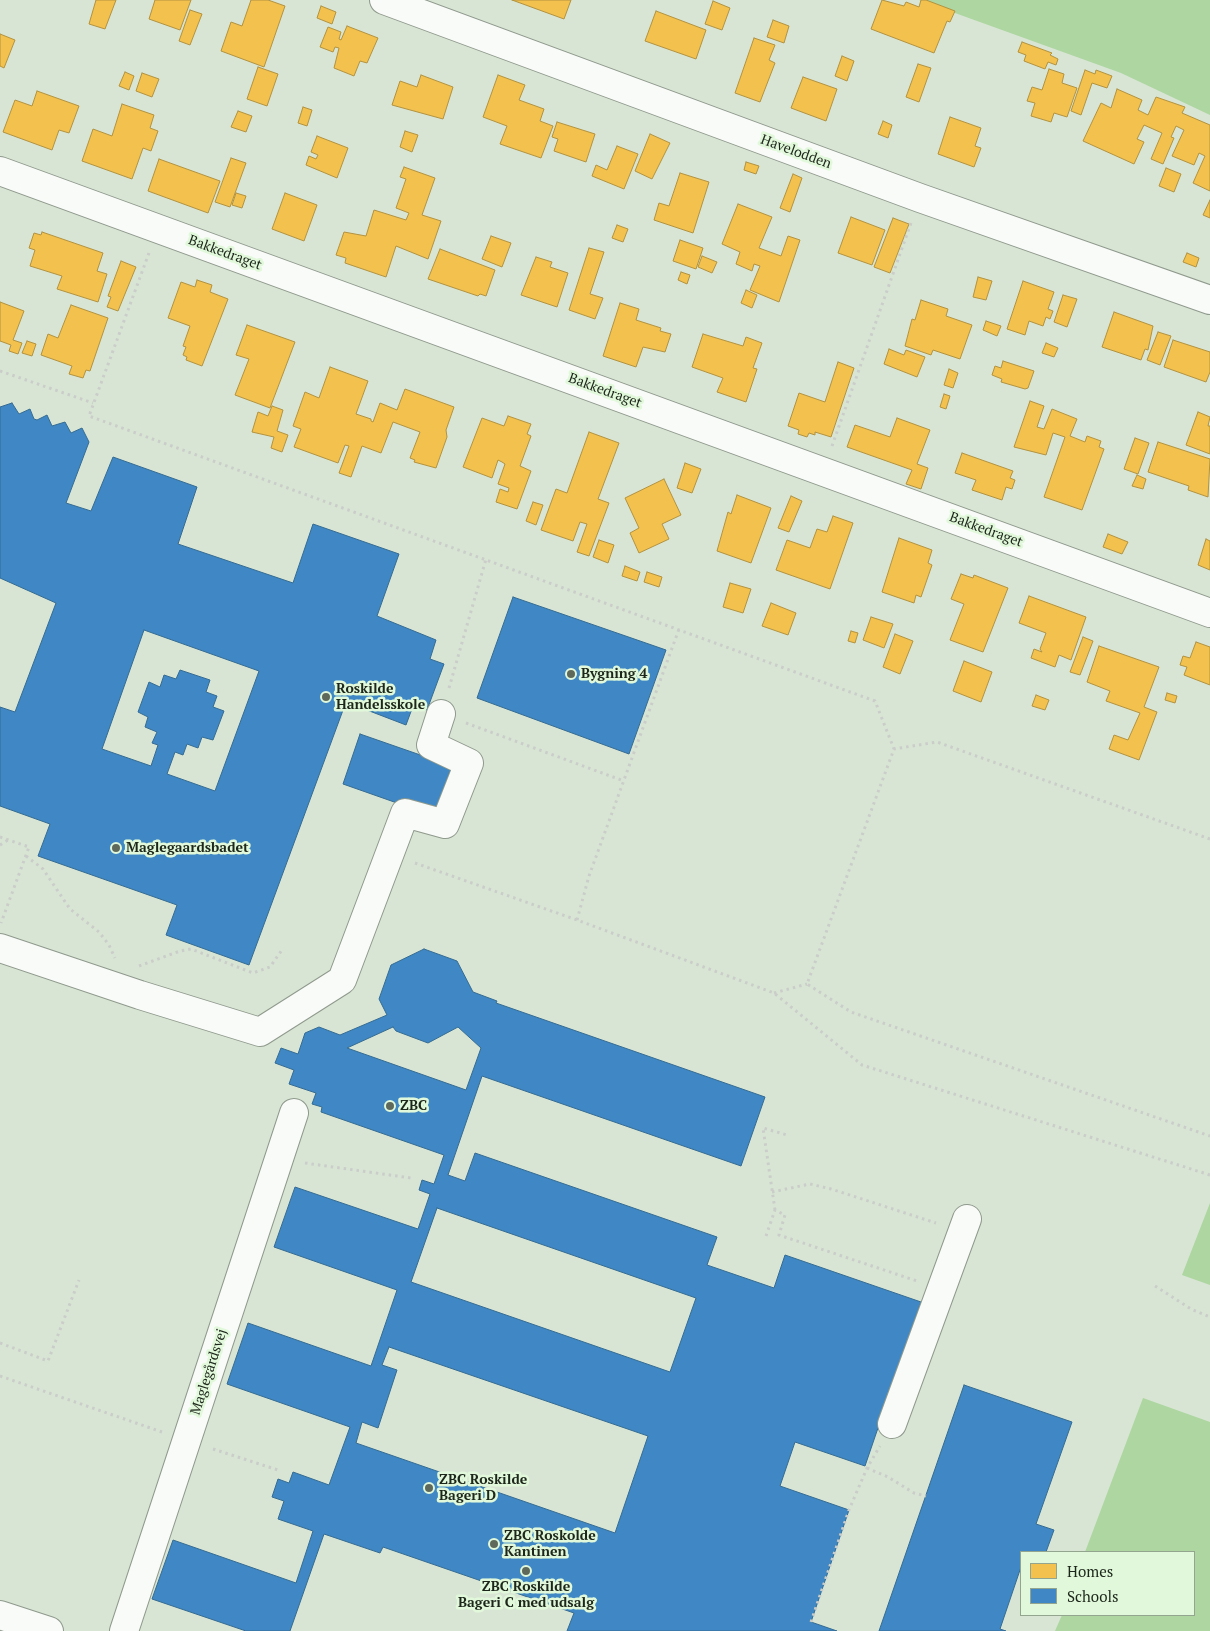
<!DOCTYPE html>
<meta charset="utf-8">
<style>
body{margin:0}
#map{position:relative;width:1210px;height:1631px;overflow:hidden;background:#d8e5d4;font-family:"PT Serif",serif}
canvas{display:block}
.legend{position:absolute;left:1020px;top:1551px;width:175px;height:65px;box-sizing:border-box;background:#e1f9da;border:1px solid #93a58e;margin:0;padding:6px 9px;list-style:none;font-size:15px;color:#1d261b}
.legend li{display:flex;align-items:center;gap:10px;height:25px}
.legend b{width:25px;border:1px solid #93a58e}
</style>
<div id="map">
<canvas width="1210" height="1631"></canvas>
<ul class="legend">
<li><b style="height:14px;background:#f2c14e"></b>Homes</li>
<li><b style="height:14px;background:#3f88c5"></b>Schools</li>
</ul>
</div>
<script>
const context = document.querySelector('canvas').getContext('2d');
context.lineJoin = 'round';
function fillPath(path, color) { context.fillStyle = color; context.fill(path, 'evenodd'); }
const shape = rows => new Path2D(rows.map(r => 'M' + r).join(''));
function stroke(path, color, width, dash) { context.strokeStyle = color; context.lineWidth = width; context.lineCap = dash ? 'butt' : 'round'; context.setLineDash(dash || []); context.stroke(path); }
function write(font, color, halo, rows, align = 'center') {
  context.font = font + ' "PT Serif",serif'; context.lineWidth = 5; context.setLineDash([]); context.textBaseline = 'middle'; context.strokeStyle = halo; context.fillStyle = color; for (const [text, x, y, turn = 0] of rows) {
    context.save(); context.translate(x, y); context.rotate((+turn || 0) * Math.PI / 180); context.textAlign = isNaN(turn) ? turn : align; if (halo) context.strokeText(text, 0, 0); context.fillText(text, 0, 0); context.restore();
  }
}
fillPath(shape([
 [919,0,1210,0,1210,115,1121,73],
 [1210,1203,1210,1285,1182,1275],
 [1143,1398,1210,1422,1210,1631,1055,1631,1062,1615,1194,1615,1194,1552,1085,1552]
]), '#add6a1');
const homes = shape([
 [96,0,116,0,105,29,89,24,96,0],
 [155,0,191,0,180,30,149,19,155,0],
 [251,0,268,0,285,6,264,67,221,51,231,22,242,26,251,0],
 [512,0,571,0,564,19,512,0],
 [882,0,904,6,906,2,919,7,921,0,926,0,955,11,950,22,947,21,934,53,871,29,882,0],
 [713,1,730,8,722,30,705,24,713,1],
 [321,6,336,12,332,24,317,18,321,6],
 [190,10,202,14,190,45,179,41,190,10],
 [656,11,706,30,696,59,645,41,656,11],
 [773,20,789,26,784,43,767,37,773,20],
 [347,26,378,38,367,63,360,61,354,76,334,68,339,48,335,47,333,52,320,47,328,27,341,32,339,39,341,40,347,26],
 [0,34,15,40,4,68,0,66,0,34],
 [754,38,775,45,769,60,775,63,760,102,735,93,754,38],
 [1022,42,1052,53,1050,55,1058,59,1056,65,1048,62,1045,69,1024,61,1026,55,1018,52,1022,42],
 [842,56,854,61,847,81,835,76,842,56],
 [918,64,931,68,919,102,906,97,918,64],
 [258,67,278,74,267,106,247,99,258,67],
 [1049,69,1064,74,1062,83,1077,88,1067,117,1054,113,1051,122,1031,116,1035,103,1027,101,1032,87,1042,90,1049,69],
 [1085,70,1095,74,1096,70,1112,76,1107,88,1092,83,1081,115,1071,111,1085,70],
 [125,72,134,76,129,90,119,86,125,72],
 [142,73,159,79,152,97,136,91,142,73],
 [421,75,453,87,443,119,392,105,400,81,417,87,421,75],
 [498,75,525,85,519,100,544,109,540,121,553,126,541,158,500,144,507,126,483,117,498,75],
 [803,77,837,89,826,121,791,108,803,77],
 [1117,89,1142,100,1138,110,1148,115,1156,97,1185,107,1182,113,1210,125,1210,191,1193,183,1205,156,1199,153,1194,165,1172,156,1184,130,1176,126,1171,137,1174,138,1163,164,1151,159,1162,133,1144,125,1137,139,1144,142,1134,164,1083,141,1101,103,1111,108,1117,89],
 [37,91,79,106,69,133,59,130,52,150,3,132,15,100,32,106,37,91],
 [122,104,154,115,150,128,158,131,151,151,143,148,132,179,82,161,93,129,112,136,122,104],
 [303,107,312,110,307,126,298,123,303,107],
 [238,111,252,116,246,132,231,127,238,111],
 [950,117,981,128,975,146,981,148,974,167,938,154,950,117],
 [883,121,892,125,888,138,878,134,883,121],
 [557,122,595,134,586,162,554,151,558,139,552,137,557,122],
 [405,131,418,135,412,152,400,147,405,131],
 [650,134,670,143,652,179,635,171,650,134],
 [317,136,348,148,337,178,306,165,309,156,316,159,318,155,311,152,317,136],
 [617,146,638,154,624,189,592,176,596,165,607,170,617,146],
 [231,158,246,163,230,207,215,202,231,158],
 [159,159,220,181,208,213,148,191,159,159],
 [746,162,759,166,756,174,744,170,746,162],
 [404,167,435,178,422,215,441,221,428,259,396,246,386,277,345,263,346,258,336,255,344,232,366,236,374,210,406,220,409,213,396,208,406,179,400,177,404,167],
 [1166,168,1181,174,1174,192,1159,186,1166,168],
 [680,173,709,182,693,233,654,220,659,203,669,206,680,173],
 [793,174,802,178,790,212,780,208,793,174],
 [236,193,246,196,242,208,232,205,236,193],
 [285,193,317,205,304,241,272,229,285,193],
 [1210,200,1210,218,1203,215,1210,200],
 [738,204,772,217,759,248,781,256,788,236,800,240,779,302,750,290,760,266,754,264,752,271,736,264,740,252,722,244,738,204],
 [851,217,885,230,872,265,838,253,851,217],
 [893,218,909,224,890,273,874,267,893,218],
 [617,225,628,229,623,242,612,238,617,225],
 [42,232,103,253,97,271,107,274,98,302,57,289,62,276,30,266,35,250,29,248,34,233,41,235,42,232],
 [491,236,511,243,502,267,482,259,491,236],
 [680,240,703,248,696,269,673,261,680,240],
 [589,248,604,252,590,294,603,298,595,319,569,310,589,248],
 [440,249,495,270,486,296,480,294,478,296,428,279,440,249],
 [1187,253,1199,258,1196,267,1183,262,1187,253],
 [702,256,717,262,712,273,698,267,702,256],
 [536,257,552,262,550,267,568,273,557,307,521,295,536,257],
 [121,261,136,267,118,311,107,307,111,297,108,296,121,261],
 [681,272,690,275,687,284,678,280,681,272],
 [978,277,992,281,986,300,973,297,978,277],
 [197,280,212,285,210,292,228,299,202,366,186,360,187,357,183,355,186,347,183,346,190,326,168,318,181,282,195,287,197,280],
 [1023,281,1054,292,1048,309,1053,311,1050,319,1046,317,1043,326,1029,321,1025,335,1007,329,1023,281],
 [746,290,757,295,752,308,741,303,746,290],
 [1063,295,1077,299,1067,327,1054,322,1063,295],
 [921,300,948,309,946,316,972,325,960,359,933,350,931,355,905,346,912,319,915,320,921,300],
 [0,302,24,311,13,340,22,343,18,354,9,351,11,345,0,341,0,302],
 [620,303,639,309,636,320,661,328,660,331,671,334,665,352,643,347,636,367,603,356,620,303],
 [71,305,108,318,90,371,86,370,83,378,69,374,72,366,41,355,48,334,58,338,71,305],
 [1114,312,1153,326,1148,350,1145,349,1141,360,1102,347,1114,312],
 [986,321,1001,326,997,336,983,330,986,321],
 [247,325,295,342,270,408,235,395,249,359,236,355,247,325],
 [1158,332,1171,336,1160,365,1147,360,1158,332],
 [703,334,743,346,746,337,762,343,753,368,757,369,746,402,717,392,723,378,692,367,703,334],
 [1173,340,1210,352,1210,372,1206,382,1164,367,1173,340],
 [27,341,36,344,32,356,22,353,27,341],
 [1046,343,1058,348,1054,357,1042,353,1046,343],
 [889,349,904,355,906,350,925,357,917,377,884,364,889,349],
 [1003,361,1034,371,1028,388,1025,389,1001,382,1002,379,992,375,995,366,1001,368,1003,361],
 [838,362,854,368,831,437,815,432,815,435,809,433,807,437,798,434,799,430,788,426,799,393,825,402,838,362],
 [330,367,368,381,356,414,371,419,371,421,373,422,380,403,397,410,405,389,454,407,446,430,447,437,436,468,414,462,415,460,410,458,420,432,393,422,381,453,362,446,351,477,339,473,349,446,345,445,338,463,294,447,301,429,293,426,305,392,319,398,330,367],
 [949,369,958,373,953,388,944,385,949,369],
 [944,394,950,396,946,409,940,407,944,394],
 [1030,401,1044,406,1037,427,1044,429,1052,409,1077,419,1070,436,1085,442,1087,436,1101,441,1099,447,1104,449,1082,510,1044,497,1065,437,1053,433,1046,455,1014,447,1030,401],
 [272,406,283,410,277,431,288,435,282,452,271,448,274,437,252,432,258,412,268,416,272,406],
 [1198,412,1210,417,1208,426,1210,426,1210,454,1186,445,1198,412],
 [508,416,531,424,527,434,531,436,520,466,531,471,517,509,496,502,500,489,508,492,509,488,498,484,505,464,502,462,498,460,492,478,463,467,482,418,504,426,508,416],
 [897,418,930,430,917,464,928,468,921,489,906,484,912,470,847,447,855,425,890,437,897,418],
 [589,432,619,443,598,499,609,503,589,556,577,552,587,524,580,522,573,541,541,530,556,489,567,493,589,432],
 [1135,438,1149,443,1138,474,1124,469,1135,438],
 [1158,442,1210,459,1208,497,1188,490,1189,486,1148,472,1158,442],
 [962,453,1013,471,1010,478,1015,480,1012,489,1006,487,1002,500,972,490,976,480,955,473,962,453],
 [685,463,701,469,692,493,677,488,685,463],
 [1137,475,1146,479,1143,489,1132,486,1137,475],
 [664,479,681,515,662,524,669,539,639,553,630,533,639,528,625,498,664,479],
 [737,495,771,508,751,563,717,551,728,512,731,514,737,495],
 [791,496,802,501,789,532,778,528,791,496],
 [533,502,543,505,536,525,526,521,533,502],
 [833,516,853,523,830,589,776,570,787,540,810,548,817,529,827,532,833,516],
 [1108,534,1128,542,1122,554,1103,547,1108,534],
 [899,538,932,550,928,563,932,565,921,597,916,595,914,603,882,592,899,538],
 [1206,539,1210,541,1210,570,1198,565,1206,539],
 [599,540,614,545,608,563,593,557,599,540],
 [625,566,640,572,637,581,622,576,625,566],
 [647,572,662,577,659,587,644,582,647,572],
 [961,574,973,578,974,575,1008,588,983,652,950,640,964,604,951,599,961,574],
 [730,583,751,589,743,613,723,607,730,583],
 [1029,596,1086,617,1071,660,1059,655,1055,667,1031,658,1034,649,1042,652,1040,649,1046,633,1019,623,1029,596],
 [771,603,796,613,788,635,762,626,771,603],
 [871,617,893,624,884,648,863,640,871,617],
 [851,631,858,633,855,643,848,641,851,631],
 [895,634,913,641,900,674,883,667,895,634],
 [1083,637,1093,641,1080,675,1070,672,1083,637],
 [1196,642,1210,647,1210,685,1184,675,1187,667,1180,665,1183,656,1190,658,1196,642],
 [1099,646,1159,667,1144,707,1157,712,1139,760,1109,749,1114,735,1128,740,1140,713,1106,701,1110,691,1087,682,1099,646],
 [964,661,992,672,981,702,953,691,964,661],
 [1167,693,1177,696,1175,703,1165,700,1167,693],
 [1036,695,1049,700,1045,710,1032,706,1036,695]
]);
fillPath(homes, '#f2c14e');
stroke(homes, '#b2923f', 1);
const schools = shape([
 [12,403,19,414,30,409,34,419,37,420,47,415,52,426,65,422,71,433,82,428,89,442,66,503,91,511,113,457,197,487,178,544,293,583,313,524,399,554,377,616,436,640,430,659,444,664,427,710,413,706,406,725,346,702,249,965,166,935,177,905,38,856,50,824,0,806,0,707,15,712,56,603,0,578,0,407,12,403],
 [144,630,259,671,215,791,167,774,175,752,183,755,187,744,198,748,202,737,213,740,224,711,213,707,217,696,206,692,210,680,180,670,176,679,164,675,160,687,149,682,138,712,148,717,145,727,157,732,152,743,158,745,151,766,102,749,144,630],
 [513,597,666,650,629,754,477,698,513,597],
 [360,734,452,766,434,816,343,784,360,734],
 [424,949,457,961,473,992,497,1001,496,1003,765,1097,741,1166,482,1076,448,1175,465,1181,475,1153,717,1237,707,1265,774,1288,785,1255,921,1302,865,1466,795,1442,780,1486,849,1510,811,1622,837,1631,567,1631,574,1613,383,1547,380,1553,324,1534,290,1631,246,1631,152,1599,173,1540,296,1583,313,1531,278,1519,284,1501,272,1497,278,1479,289,1483,293,1472,329,1485,350,1427,227,1384,248,1323,371,1366,397,1290,274,1247,295,1187,418,1229,430,1194,419,1190,422,1180,434,1184,444,1155,321,1112,322,1107,312,1104,316,1093,289,1084,294,1070,275,1063,281,1048,298,1054,305,1033,319,1027,340,1035,387,1015,379,999,391,965,424,949],
 [393,1027,396,1031,428,1043,458,1027,481,1048,466,1090,347,1048,393,1027],
 [437,1208,696,1298,670,1372,411,1282,437,1208],
 [389,1347,648,1436,615,1533,356,1443,362,1422,378,1428,397,1370,382,1365,389,1347],
 [964,1385,1072,1422,1036,1524,1054,1530,1046,1552,1021,1552,1021,1567,1000,1629,1006,1631,879,1631,964,1385]
]);
fillPath(schools, '#3f88c5');
stroke(schools, '#356b92', 1);
const minor = shape([
 [384,0,920,198,1210,300],
 [0,171,1210,613],
 [0,948,140,995,260,1032,342,980,405,813,445,824,469,763,431,745,441,714],
 [892,1424,967,1219],
 [0,1615,49,1631],
 [124,1631,294,1113]
]);
stroke(minor, '#8f998c', 30);
stroke(shape([
 [149,253,89,416,875,701,894,749],
 [0,371,93,403],
 [832,446,911,223],
 [449,688,486,559],
 [466,723,624,781],
 [0,837,29,847,1,923],
 [1210,839,937,742,894,749,807,984,851,1012,1210,1136],
 [0,845,8,840],
 [26,856,43,869,70,909,99,932,109,945,115,958],
 [415,863,577,920,774,993,862,1065,1210,1175],
 [577,920,589,876,679,629],
 [139,966,180,951,191,949,253,973,270,967,282,950],
 [774,993,807,984],
 [305,1163,411,1178],
 [772,1192,810,1184,831,1189,936,1223],
 [775,1210,763,1128,787,1135],
 [766,1236,775,1210,785,1215,779,1235,917,1281],
 [1155,1286,1191,1309,1210,1317],
 [0,1343,48,1361,79,1280],
 [0,1376,162,1432],
 [213,1449,281,1471],
 [867,1468,888,1477,914,1493,926,1496],
 [811,1622,849,1510,867,1468,880,1446]
]), '#cacdc9', 3, [2.5, 4]);
stroke(minor, '#f9fbf9', 28);
for (const [x, y, r, color] of [
 [571,674,5,"#5e695c"],
 [326,697,5,"#5e695c"],
 [116,848,5,"#5e695c"],
 [390,1106,5,"#5e695c"],
 [429,1488,5,"#5e695c"],
 [494,1544,5,"#5e695c"],
 [526,1571,5,"#5e695c"]
]) { const dot = new Path2D(); dot.arc(x, y, r, 0, 2 * Math.PI); context.fillStyle = color; context.fill(dot); stroke(dot, '#e1f9da', 2); }
write('14px', '#1d261b', '#e1f9da', [
 ["Havelodden",796,152,20],
 ["Bakkedraget",225,253,20],
 ["Bakkedraget",605,391,20],
 ["Bakkedraget",986,530,20],
 ["Maglegårdsvej",209,1372,-72]
]);
write('bold 14px', '#1d261b', '#e1f9da', [
 ["Bygning 4",581,674],
 ["Roskilde",336,689],
 ["Handelsskole",336,705],
 ["Maglegaardsbadet",126,848],
 ["ZBC",400,1106],
 ["ZBC Roskilde",439,1480],
 ["Bageri D",439,1496],
 ["ZBC Roskolde",504,1536],
 ["Kantinen",504,1552],
 ["ZBC Roskilde",526,1587,"center"],
 ["Bageri C med udsalg",526,1603,"center"]
], 'left');
</script>
